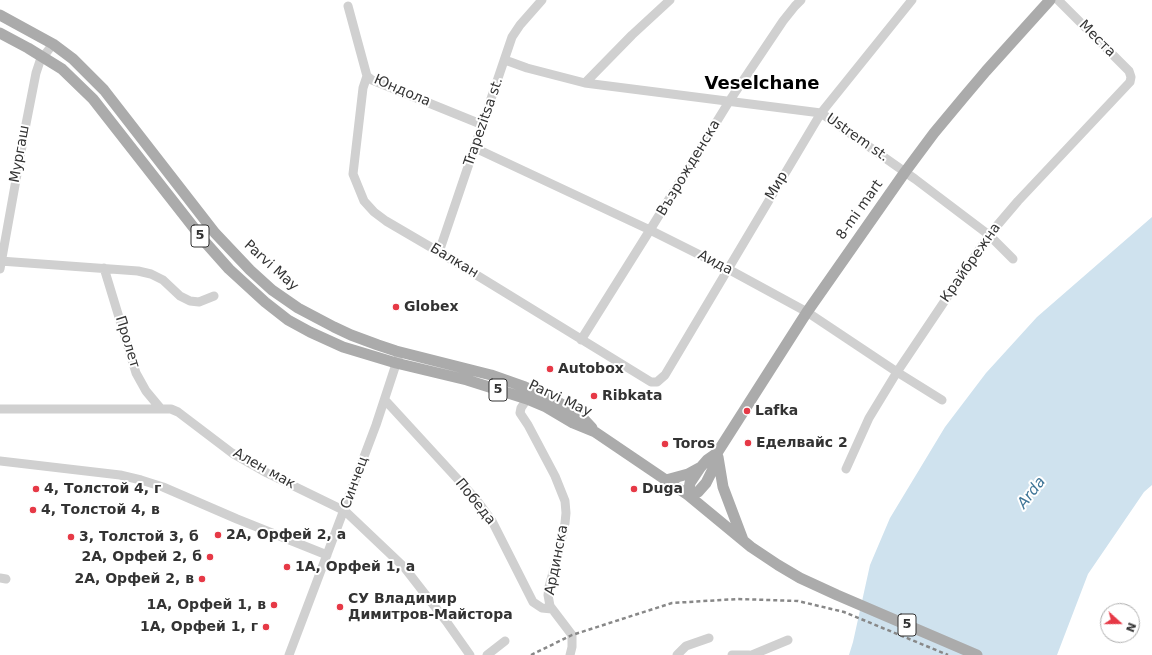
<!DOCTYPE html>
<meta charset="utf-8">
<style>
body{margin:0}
#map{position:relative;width:1152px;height:655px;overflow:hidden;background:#fff;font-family:"DejaVu Sans",sans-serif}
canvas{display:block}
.north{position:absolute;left:1100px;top:603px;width:40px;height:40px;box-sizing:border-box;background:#fff;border:1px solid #adadad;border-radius:50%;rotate:111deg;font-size:11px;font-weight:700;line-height:16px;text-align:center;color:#333}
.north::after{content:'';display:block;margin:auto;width:14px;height:18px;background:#e63946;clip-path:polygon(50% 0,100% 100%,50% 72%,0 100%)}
</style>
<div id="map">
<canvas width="1152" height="655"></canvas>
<div class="north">N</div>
</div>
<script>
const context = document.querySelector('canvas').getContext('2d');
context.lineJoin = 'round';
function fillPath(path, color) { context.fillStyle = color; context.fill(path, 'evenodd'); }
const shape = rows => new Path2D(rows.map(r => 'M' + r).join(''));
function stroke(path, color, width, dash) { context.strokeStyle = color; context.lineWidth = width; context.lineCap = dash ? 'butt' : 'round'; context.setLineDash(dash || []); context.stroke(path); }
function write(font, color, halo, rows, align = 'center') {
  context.font = font + ' "DejaVu Sans",sans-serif'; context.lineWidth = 4; context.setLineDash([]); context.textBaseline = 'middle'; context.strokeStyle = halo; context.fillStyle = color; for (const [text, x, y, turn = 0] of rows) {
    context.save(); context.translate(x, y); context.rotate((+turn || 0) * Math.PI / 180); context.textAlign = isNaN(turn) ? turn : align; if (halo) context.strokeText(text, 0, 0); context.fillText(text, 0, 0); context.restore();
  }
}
fillPath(shape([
 [1152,217,1152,485,1144,492,1088,574,1057,655,849,655,853,642,870,565,890,518,945,427,986,373,1037,317]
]), '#cfe2ee');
stroke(shape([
 [348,6,367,76,372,80,483,125],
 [505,60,527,68,585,83,821,113,915,179,989,235,1013,259],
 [367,76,363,88,353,174,364,201,374,212,386,221,439,252,651,382,657,382,665,375,821,113,912,0],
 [585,83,632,35,670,0],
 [475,148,650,230,728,269,807,312,897,372,942,400],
 [439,252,512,37,520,25,542,0],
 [0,261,138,271,151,274,163,280,180,296,190,301,199,302,214,296],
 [104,268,136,373,146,391,161,409],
 [0,269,26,124,36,73,40,61,53,44],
 [581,340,650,230,730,100,783,21,795,6,801,0],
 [527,399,521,408,520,413,528,425,555,476,565,501,566,513,565,523,559,551,549,587,548,595,550,606,572,635,572,647,570,655],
 [385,400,475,498,492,521,533,602,542,608,552,609],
 [0,409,171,409,178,412,232,453,267,473,345,511,404,567,446,621,470,655],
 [0,461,120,475,141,480,163,487,237,519,327,555],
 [846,469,869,418,897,372,989,235,1018,201,1130,82,1131,77,1129,71,1058,0],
 [0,578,6,579],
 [289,655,376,425,400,352],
 [487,655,505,641],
 [677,655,686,646,709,638],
 [732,655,749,655],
 [752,655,788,640]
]), '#d0d0d0', 9);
stroke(shape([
 [0,15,53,44,73,59,104,90,215,233,250,270,272,290,298,308,334,327,351,335,378,345,396,351,491,375,525,387,549,397,579,414,592,428],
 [0,33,28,48,62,69,93,99,205,242,229,269,265,302,288,320,310,332,343,347,396,363,467,380,527,399,546,407,573,423,595,432,688,495,751,547,778,565,800,578,837,595,977,655],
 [718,457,723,487,743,540],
 [666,480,688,474,699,468],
 [688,495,698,492,706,483,715,465,717,453,807,312,905,172,934,133,964,97,986,71,1050,0],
 [688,495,690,483,700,468,707,460,717,453]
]), '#ababab', 11);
stroke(shape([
 [531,655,572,635,672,603,738,599,798,601,844,612,948,655]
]), '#888', 2.5, [4, 3]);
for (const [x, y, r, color] of [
 [396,307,4,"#e63946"],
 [550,369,4,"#e63946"],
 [594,396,4,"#e63946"],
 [747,411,4,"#e63946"],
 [748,443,4,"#e63946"],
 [665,444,4,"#e63946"],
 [36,489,4,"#e63946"],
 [634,489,4,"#e63946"],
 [33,510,4,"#e63946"],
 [218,535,4,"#e63946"],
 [71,537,4,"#e63946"],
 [210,557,4,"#e63946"],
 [287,567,4,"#e63946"],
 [202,579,4,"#e63946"],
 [274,605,4,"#e63946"],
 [340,607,4,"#e63946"],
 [266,627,4,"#e63946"]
]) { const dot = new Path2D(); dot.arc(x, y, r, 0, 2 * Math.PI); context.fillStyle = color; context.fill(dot); stroke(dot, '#fff', 1.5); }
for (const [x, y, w] of [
 [200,236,18],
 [498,390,18],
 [907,625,18]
]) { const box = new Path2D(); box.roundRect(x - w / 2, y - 11, w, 22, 3); context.fillStyle = '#fff'; context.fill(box); stroke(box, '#333', 1); }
write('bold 13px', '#333', null, [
 ["5",200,236],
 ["5",498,390],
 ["5",907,625]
]);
write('14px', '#333', '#fff', [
 ["Места",1097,39,45],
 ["Юндола",402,91,23],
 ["Trapezitsa st.",484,122,-71],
 ["Ustrem st.",857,138,35],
 ["Мургаш",20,154,-80],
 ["Възрожденска",689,168,-59],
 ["Мир",777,186,-59],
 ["8-mi mart",860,210,-55],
 ["Балкан",454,261,31],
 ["Аида",715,263,27],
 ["Крайбрежна",971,263,-55],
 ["Parvi May",271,266,42],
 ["Пролет",127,342,73],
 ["Parvi May",560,399,25],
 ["Ален мак",264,469,29],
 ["Синчец",355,483,-70],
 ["Победа",475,502,51],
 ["Ардинска",557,560,-79]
]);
write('bold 14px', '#333', '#fff', [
 ["Globex",404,307],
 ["Autobox",558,369],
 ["Ribkata",602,396],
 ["Lafka",755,411],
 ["Еделвайс 2",756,443],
 ["Toros",673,444],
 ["4, Толстой 4, г",44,489],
 ["Duga",642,489],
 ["4, Толстой 4, в",41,510],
 ["2А, Орфей 2, а",226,535],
 ["3, Толстой 3, б",79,537],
 ["2А, Орфей 2, б",202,557,"right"],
 ["1А, Орфей 1, а",295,567],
 ["2А, Орфей 2, в",194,579,"right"],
 ["СУ Владимир",348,599],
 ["Димитров-Майстора",348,615],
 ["1А, Орфей 1, в",266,605,"right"],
 ["1А, Орфей 1, г",258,627,"right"]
], 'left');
write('italic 15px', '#3f7597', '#fff', [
 ["Arda",1032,493,-52]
]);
write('bold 18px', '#000', '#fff', [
 ["Veselchane",762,84]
]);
</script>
